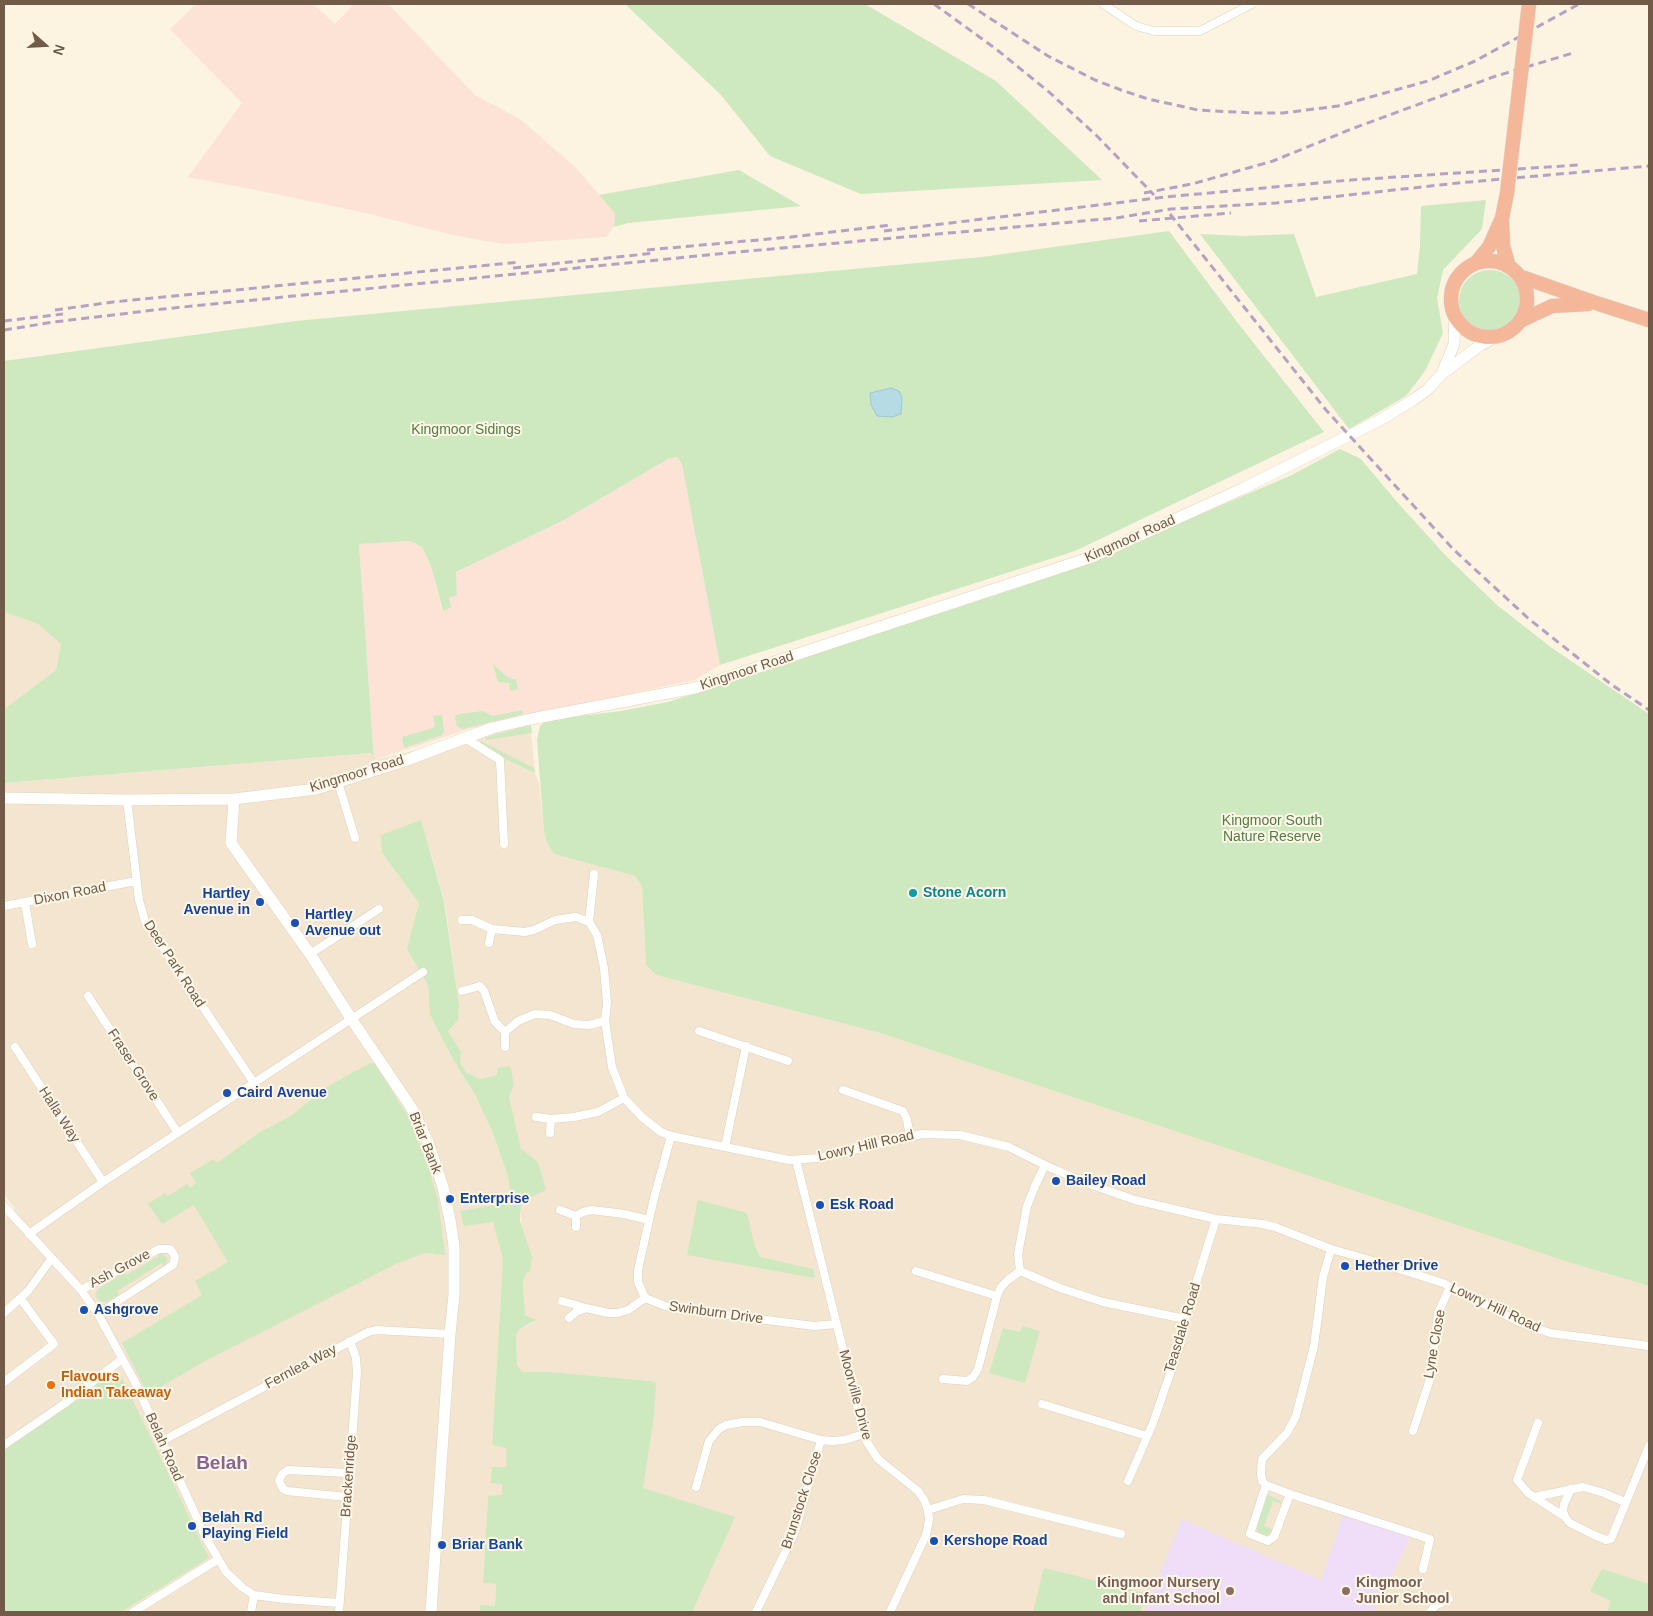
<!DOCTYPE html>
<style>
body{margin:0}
#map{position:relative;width:1653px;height:1616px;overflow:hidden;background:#fcf3e1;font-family:Helvetica,sans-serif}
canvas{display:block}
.frame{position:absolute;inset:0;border:5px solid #725a49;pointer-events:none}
.north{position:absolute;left:20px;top:20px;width:50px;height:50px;-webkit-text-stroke:4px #fff7e7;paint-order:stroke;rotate:109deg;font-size:14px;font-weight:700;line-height:20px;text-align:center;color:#725a49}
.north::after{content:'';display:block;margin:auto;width:18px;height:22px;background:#725a49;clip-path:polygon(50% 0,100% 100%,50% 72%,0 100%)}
</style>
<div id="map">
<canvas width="1653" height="1616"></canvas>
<div class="frame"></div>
<div class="north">N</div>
</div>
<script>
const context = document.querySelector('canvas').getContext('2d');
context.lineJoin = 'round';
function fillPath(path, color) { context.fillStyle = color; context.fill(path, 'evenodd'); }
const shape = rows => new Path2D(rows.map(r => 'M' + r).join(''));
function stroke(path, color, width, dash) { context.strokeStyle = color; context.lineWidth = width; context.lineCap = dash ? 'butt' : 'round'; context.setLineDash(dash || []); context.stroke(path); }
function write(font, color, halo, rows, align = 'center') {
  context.font = font + ' Helvetica,sans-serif'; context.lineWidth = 4; context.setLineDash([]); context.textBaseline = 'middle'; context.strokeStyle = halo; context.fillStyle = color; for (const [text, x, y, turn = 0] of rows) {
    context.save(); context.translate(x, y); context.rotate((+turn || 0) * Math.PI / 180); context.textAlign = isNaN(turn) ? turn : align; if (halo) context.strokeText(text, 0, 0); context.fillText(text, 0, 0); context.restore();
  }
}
fillPath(shape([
 [4,612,38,624,61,643,56,670,4,709],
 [530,723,535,773,539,783,544,832,547,843,554,854,635,876,642,885,646,965,656,975,880,1033,1568,1262,1649,1286,1649,1612,621,1612,651,1381,550,1372,521,1372,517,1365,516,1334,520,1329,533,1323,525,1315,523,1281,527,1273,520,1212,523,1201,545,1190,538,1162,521,1150,509,1095,514,1085,512,1078,497,1075,480,1079,466,1072,460,1062,461,1052,448,1031,458,1020,459,1005,445,902,421,820,382,853,419,903,408,949,428,985,430,1015,455,1063,476,1096,494,1136,508,1177,511,1199,503,1203,460,1211,493,1222,503,1260,492,1445,506,1447,506,1468,492,1467,503,1484,502,1496,488,1497,483,1583,496,1584,495,1607,480,1605,480,1612,121,1612,209,1558,23,1436,4,1449,4,1219,15,1209,4,1194,4,783,371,753,375,760]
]), '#f3e5d0');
fillPath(shape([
 [196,4,313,4,335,24,354,4,388,4,475,95,520,119,575,167,615,213,614,227,606,237,503,244,453,235,366,213,271,193,188,177,242,103,170,29],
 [677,457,682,463,720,665,694,680,468,729,374,760,359,544,410,541,422,547,431,566,442,611,449,598,457,595,456,572,564,520,668,459]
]), '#fce3d5');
fillPath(shape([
 [1343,1515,1410,1537,1374,1612,1144,1612,1182,1519,1321,1580]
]), '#f0def8');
fillPath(shape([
 [625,4,865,4,996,81,1102,180,861,194,770,156,721,95],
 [739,170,801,206,628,223,614,227,615,213,599,195],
 [1486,200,1482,229,1443,270,1437,298,1443,333,1425,371,1406,396,1349,429,1200,234,1243,236,1294,234,1316,297,1417,274,1420,246,1421,206],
 [1169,231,1237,322,1324,432,1075,551,720,665,682,464,677,457,668,459,564,520,456,572,457,595,449,598,451,607,443,611,431,566,422,547,410,541,359,544,374,760,371,753,4,783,4,709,56,670,61,644,38,624,4,612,4,361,296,321,982,257],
 '1459 301a31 31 0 1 1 62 0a31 31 0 1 1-62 0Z',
 [1340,449,1361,459,1397,502,1447,557,1497,605,1552,648,1649,714,1649,1286,1568,1262,880,1033,656,975,646,965,642,886,635,876,554,854,547,843,544,832,537,740,540,726,547,720,621,711,668,702,1032,583,1070,570,1292,475],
 [493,664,507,677,511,679,516,679,518,689,510,691,509,683,498,682],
 [522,710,523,714,463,729,457,726,455,718,456,715,467,713,483,711,493,716],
 [442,715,444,730,442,735,404,748,402,737,433,728,435,726,433,716],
 [531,725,532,733,486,740,486,737],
 [481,741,534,768,535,773,481,747],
 [421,820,444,901,459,1005,458,1020,448,1031,461,1052,460,1062,466,1072,480,1079,497,1075,498,1068,510,1066,514,1085,509,1096,521,1149,538,1162,546,1190,523,1201,520,1212,520,1221,532,1257,530,1271,527,1273,523,1281,525,1315,536,1320,520,1329,516,1334,517,1365,522,1372,550,1372,651,1381,656,1383,654,1416,643,1488,735,1517,692,1612,480,1612,480,1605,495,1606,496,1584,483,1583,488,1496,502,1495,502,1484,491,1483,492,1467,506,1467,506,1448,492,1445,503,1260,493,1222,464,1226,460,1211,503,1203,511,1199,508,1177,494,1136,476,1096,455,1063,430,1015,428,985,407,949,419,903,382,853,381,835],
 [370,1063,375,1064,409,1118,428,1165,438,1200,445,1255,424,1253,396,1264,205,1361,148,1394,122,1343,202,1295,195,1281,228,1262,194,1205,162,1224,148,1204,165,1193,168,1196,187,1184,190,1188,196,1183,190,1173,214,1159,217,1163,260,1132,291,1116,327,1087],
 [698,1200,747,1213,754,1244,760,1257,813,1269,815,1278,687,1255],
 [157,1253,164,1255,167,1258,167,1262,164,1267,162,1263,117,1291,119,1294,107,1302,101,1302,97,1298,96,1293,100,1288,124,1272,126,1275,159,1256],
 [1022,1326,1040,1331,1025,1383,989,1373,1003,1328,1020,1332],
 [119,1372,209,1558,121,1612,4,1612,4,1449,23,1436,87,1387,105,1377],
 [1268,1495,1280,1500,1282,1504,1273,1501,1264,1526,1273,1530,1267,1535,1262,1536,1257,1531,1256,1525,1265,1498],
 [1044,1568,1145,1593,1140,1612,1033,1612],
 [1602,1569,1649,1584,1649,1612,1607,1612,1611,1601,1590,1591]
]), '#cee8c0');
const water = shape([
 [891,388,899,391,902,397,901,414,892,417,877,416,871,405,870,393,891,388]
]);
fillPath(water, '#b7dbe4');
stroke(water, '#9dc9d6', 1);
const street = shape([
 [1103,4,1136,26,1154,31,1200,31,1252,4],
 [465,738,500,760,504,844],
 [338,782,355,838],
 [127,800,139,900,145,921,254,1083],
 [594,874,589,922,597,935,604,968,607,1003,605,1021,612,1067,624,1098,642,1117,661,1132,671,1136,789,1160,818,1158,922,1134,960,1135,1009,1147,1051,1168,1092,1185,1135,1200,1216,1219,1263,1224,1275,1227,1331,1249,1377,1262,1443,1283,1521,1323,1550,1333,1649,1346],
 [25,903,32,944],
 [4,906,136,881],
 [462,920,472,920,492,929],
 [489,943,492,929,525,932,534,930,555,920,576,917,589,922],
 [310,954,379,909],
 [462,991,480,986,484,991,495,1022,505,1032,518,1021,535,1014,550,1015,574,1024,589,1025,605,1021],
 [88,996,178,1133],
 [699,1031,788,1061],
 [15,1047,103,1182],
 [505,1047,505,1032],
 [843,1090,903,1111,907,1120,910,1137],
 [536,1117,551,1119,574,1117,598,1112,624,1098],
 [550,1133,551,1119],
 [671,1136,654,1198,638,1270,638,1282,645,1298,671,1308,814,1326,836,1324],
 [725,1147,746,1046],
 [796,1160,864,1434,867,1442,878,1459,918,1491,924,1500,928,1510,929,1520,926,1535,890,1612],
 [1045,1165,1035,1186,1027,1206,1018,1254,1020,1271,1060,1288,1103,1302,1185,1319],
 [4,1206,81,1290,98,1314,135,1382,205,1536,226,1572,243,1588,254,1595,284,1599,339,1603],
 [560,1210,576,1216],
 [576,1227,576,1216,583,1212,592,1210,624,1214,649,1220],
 [29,1234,103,1182,423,972],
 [1331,1249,1323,1277,1314,1346,1296,1416,1287,1433,1262,1459,1261,1473,1262,1481,1266,1485,1290,1494,1430,1539,1423,1569],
 [916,1271,997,1296],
 [81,1290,159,1249,170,1249,173,1253,175,1257,173,1265,98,1314],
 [562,1301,586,1308],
 [4,1313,28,1291,52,1258],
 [569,1318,576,1312,586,1308,608,1313,618,1313,628,1310,645,1298],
 [943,1379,967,1381,973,1377,978,1369,997,1296,1001,1287,1008,1280,1020,1271],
 [4,1382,54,1344,20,1298],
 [1042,1404,1147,1436],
 [1538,1423,1517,1480,1528,1493,1565,1517,1570,1523,1594,1535,1606,1540,1611,1539,1649,1446],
 [1413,1431,1430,1379,1438,1313,1450,1287],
 [162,1441,368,1332,377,1330,450,1334],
 [4,1445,64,1404,122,1359],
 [1128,1481,1153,1423,1180,1345,1185,1319,1216,1219],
 [1266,1485,1250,1534,1268,1541,1274,1537,1290,1494],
 [696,1487,709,1441,719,1429,726,1425,743,1422,760,1422,821,1440,832,1441,844,1440,864,1434],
 [347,1497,287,1491,283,1489,279,1481,282,1474,288,1470,348,1473],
 [1534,1497,1583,1487,1604,1493,1625,1502],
 [928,1510,963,1499,984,1500,1121,1534],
 [1565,1517,1563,1511,1564,1504,1571,1489],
 [133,1612,217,1560],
 [251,1612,254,1595],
 [339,1612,357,1373,356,1358,350,1341],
 [756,1612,795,1532,821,1440],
 [1430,1612,1435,1606,1449,1599]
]);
const secondary = shape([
 [1443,371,1454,344,1455,315],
 [4,798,127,800,234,799,316,789,404,761,492,728,531,719,695,688,1092,557,1242,489,1382,419,1413,400,1427,390,1443,373,1479,346,1495,337],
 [234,799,231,843,310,954,352,1020,411,1107,428,1142,443,1187,450,1220,454,1246,454,1295,450,1334,431,1612]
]);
const highway = shape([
 [1502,222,1503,246,1509,267],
 '1451 299a38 38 0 1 1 76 0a38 38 0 1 1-76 0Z',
 [1476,263,1489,247,1502,218],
 [1519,276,1599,304,1649,320],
 [1520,321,1552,306,1588,304]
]);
stroke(street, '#dfd0bd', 9);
stroke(secondary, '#e4d1bc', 12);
stroke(highway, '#ddd7d3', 15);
stroke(street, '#fff', 8);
stroke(secondary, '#fff', 11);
stroke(highway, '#f5b799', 14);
stroke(shape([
 [934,4,996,49,1049,92,1097,136,1154,195],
 [968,4,1048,56,1095,80,1121,90,1148,99,1198,110,1253,113,1283,113,1338,106,1428,81,1475,61,1579,4],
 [1144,193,1192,184,1273,161,1354,128,1493,77,1573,53],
 [1170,214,1326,410,1454,550,1529,619,1612,685,1649,710],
 [1139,221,1231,213],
 [884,231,1165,197,1351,180,1578,165],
 [647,250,791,237,891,225],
 [513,268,655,253],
 [55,310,113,302,520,262],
 [4,321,63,314],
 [4,330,54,322,163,309,738,252,1116,218,1171,209,1276,203,1458,183,1649,166]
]), '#b6a1c4', 3, [8, 5]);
const highwayBridge = shape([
 [1502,218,1507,193,1529,4]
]);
stroke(highwayBridge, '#ddd7d3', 15, []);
stroke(highwayBridge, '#f5b799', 14);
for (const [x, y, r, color] of [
 [913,893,5,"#0f9aa8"],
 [260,902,5,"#1a4fb4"],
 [295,923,5,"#1a4fb4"],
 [227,1093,5,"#1a4fb4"],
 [1056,1181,5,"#1a4fb4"],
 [450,1199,5,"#1a4fb4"],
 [820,1205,5,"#1a4fb4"],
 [1345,1266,5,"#1a4fb4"],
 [84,1310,5,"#1a4fb4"],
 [51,1385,5,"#e8710a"],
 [192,1526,5,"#1a4fb4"],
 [934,1541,5,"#1a4fb4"],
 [442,1545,5,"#1a4fb4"],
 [1230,1591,5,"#8d6e63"],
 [1346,1591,5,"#8d6e63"]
]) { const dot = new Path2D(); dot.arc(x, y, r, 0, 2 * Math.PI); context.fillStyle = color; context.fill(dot); stroke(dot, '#fff7e7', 2); }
write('14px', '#527d44', '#fff7e7', [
 ["Kingmoor Sidings",466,430],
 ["Kingmoor South",1272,821],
 ["Nature Reserve",1272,837]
]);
write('14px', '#725a49', '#fff7e7', [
 ["Kingmoor Road",1130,539,-24],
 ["Kingmoor Road",747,671,-18],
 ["Kingmoor Road",357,774,-17],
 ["Dixon Road",70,894,-11],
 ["Deer Park Road",174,964,57],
 ["Fraser Grove",133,1065,57],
 ["Halla Way",59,1115,57],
 ["Briar Bank",425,1143,68],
 ["Lowry Hill Road",866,1146,-13],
 ["Ash Grove",120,1269,-28],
 ["Lowry Hill Road",1495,1308,25],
 ["Swinburn Drive",716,1313,8],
 ["Teasdale Road",1183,1328,-73],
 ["Lyne Close",1435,1344,-80],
 ["Fernlea Way",301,1367,-28],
 ["Moorville Drive",855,1395,75],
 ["Belah Road",164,1447,66],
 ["Brackenridge",349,1476,-86],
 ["Brunstock Close",802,1500,-72]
]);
write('bold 14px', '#0d838f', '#fff7e7', [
 ["Stone Acorn",923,893]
], 'left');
write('bold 14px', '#164399', '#fff7e7', [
 ["Hartley",250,894,"right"],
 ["Avenue in",250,910,"right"],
 ["Hartley",305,915],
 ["Avenue out",305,931],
 ["Caird Avenue",237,1093],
 ["Bailey Road",1066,1181],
 ["Enterprise",460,1199],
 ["Esk Road",830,1205],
 ["Hether Drive",1355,1266],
 ["Ashgrove",94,1310],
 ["Belah Rd",202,1518],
 ["Playing Field",202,1534],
 ["Kershope Road",944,1541],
 ["Briar Bank",452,1545]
], 'left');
write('bold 14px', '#c56008', '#fff7e7', [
 ["Flavours",61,1377],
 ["Indian Takeaway",61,1393]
], 'left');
write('bold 14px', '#785e54', '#fff7e7', [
 ["Kingmoor Nursery",1220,1583],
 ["and Infant School",1220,1599],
 ["Kingmoor",1356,1583,"left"],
 ["Junior School",1356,1599,"left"]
], 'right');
write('bold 19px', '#886496', '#fff7e7', [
 ["Belah",222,1464]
]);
</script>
